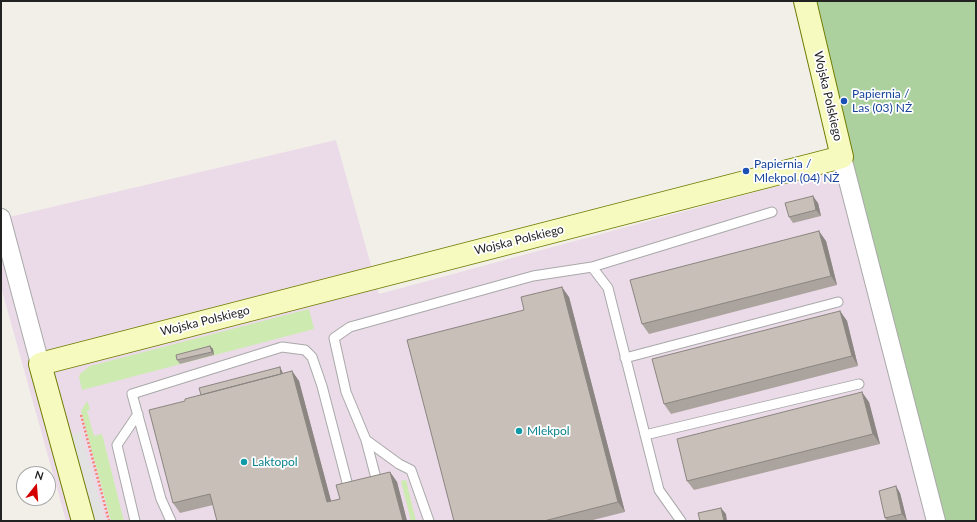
<!DOCTYPE html>
<meta charset="utf-8">
<style>
body{margin:0}
#map{position:relative;width:977px;height:522px;overflow:hidden;background:#f2efe9;font-family:Lato,sans-serif}
canvas{display:block}
.frame{position:absolute;inset:0;border:2px solid #222;pointer-events:none}
.north{position:absolute;left:16px;top:466px;width:40px;height:40px;box-sizing:border-box;background:#fff;border:1px solid #a7a7a7;border-radius:50%;rotate:17deg;font-size:11px;font-weight:700;line-height:16px;text-align:center;color:#222}
.north::after{content:'';display:block;margin:auto;width:14px;height:18px;background:#d40000;clip-path:polygon(50% 0,100% 100%,50% 72%,0 100%)}
</style>
<div id="map">
<canvas width="977" height="522"></canvas>
<div class="frame"></div>
<div class="north">N</div>
</div>
<script>
const context = document.querySelector('canvas').getContext('2d');
context.lineJoin = 'round';
function fillPath(path, color) { context.fillStyle = color; context.fill(path, 'evenodd'); }
const shape = rows => new Path2D(rows.map(r => 'M' + r).join(''));
function stroke(path, color, width, dash) { context.strokeStyle = color; context.lineWidth = width; context.lineCap = dash ? 'butt' : 'round'; context.setLineDash(dash || []); context.stroke(path); }
function write(font, color, halo, rows, align = 'center') {
  context.font = font + ' Lato,sans-serif'; context.lineWidth = 3.5; context.setLineDash([]); context.textBaseline = 'middle'; context.strokeStyle = halo; context.fillStyle = color; for (const [text, x, y, turn = 0] of rows) {
    context.save(); context.translate(x, y); context.rotate((+turn || 0) * Math.PI / 180); context.textAlign = isNaN(turn) ? turn : align; if (halo) context.strokeText(text, 0, 0); context.fillText(text, 0, 0); context.restore();
  }
}
fillPath(shape([
 [336,140,379,294,852,166,955,521,66,521,1,287,1,219]
]), '#ebdbe8');
fillPath(shape([
 [309,309,314,329,82,390,79,377,80,374,90,366],
 [87,401,90,409,87,411,94,436,102,434,124,521,111,521,81,411],
 [406,480,416,521,411,521,401,481]
]), '#cdebb0');
fillPath(shape([
 [811,1,976,1,976,521,944,521]
]), '#add19e');
fillPath(shape([
 [81,432,105,521,94,521,71,435]
]), '#e2e2e2');
const lane = shape([
 [592,267,772,212],
 [625,358,838,302],
 [645,435,859,384],
 [366,440,399,464,411,470,429,521],
 [378,486,366,440,346,392,334,338,350,327,533,276,592,267,608,288,659,490,681,521],
 [135,521,117,445,138,414],
 [171,521,161,499,132,394,282,347,305,350,312,357,322,386,349,490]
]);
const street = shape([
 [842,157,936,521],
 [1,218,40,364]
]);
const secondary = shape([
 [83,521,40,364,842,157,805,1]
]);
stroke(lane, '#a9a9a9', 11);
stroke(street, '#a9a9a9', 20);
stroke(secondary, '#707d05', 24);
stroke(shape([
 [81,415,109,521]
]), '#fa8072', 2.5, [2, 2]);
stroke(lane, '#fff', 9);
stroke(street, '#fff', 18);
stroke(secondary, '#f7fabf', 22);
fillPath(shape([
 [818,203,821,216,793,223,789,217],
 [826,241,837,285,649,334,642,324],
 [569,297,625,512,589,521,454,521,524,310],
 [840,311,847,321,858,366,671,414,664,404],
 [210,346,213,349,214,355,180,364,177,360],
 [282,371,283,374,292,371,299,381,331,501,340,499,390,472,397,482,407,521,217,521,213,505,180,513,173,503,185,401,201,395],
 [869,402,880,444,694,490,687,481],
 [900,493,907,521,887,521,885,518]
]), '#aba49e');
fillPath(shape([
 [813,196,818,203,821,216,816,210],
 [819,231,826,241,837,285,831,276],
 [562,287,569,297,625,512,618,502],
 [840,311,847,321,858,366,852,356],
 [210,346,213,349,214,355,212,352],
 [280,367,282,371,286,385,283,381],
 [292,371,299,381,334,512,327,502],
 [862,392,869,402,880,444,873,434],
 [390,472,397,482,407,521,403,521],
 [896,486,900,493,907,521,902,514],
 [721,508,726,514,727,521,724,521]
]), '#8b8681');
const building = shape([
 [813,196,816,210,789,217,785,203,813,196],
 [819,231,831,276,642,324,630,280,819,231],
 [562,287,618,502,544,521,454,521,407,340,524,310,521,297,562,287],
 [840,311,852,356,664,404,652,359,840,311],
 [210,346,212,352,177,360,176,355,210,346],
 [280,367,281,374,201,395,199,388,280,367],
 [292,371,327,502,340,499,336,485,390,472,403,521,217,521,210,494,173,503,149,410,185,401,185,399,292,371],
 [862,392,873,434,687,481,677,439,862,392],
 [896,486,902,514,885,518,879,491,896,486],
 [721,508,724,521,700,521,698,513,721,508]
]);
fillPath(building, '#c7bfb8');
stroke(building, '#8b8681', 1);
for (const [x, y, r, color] of [
 [844,101,4,"#1a4fb4"],
 [746,171,4,"#1a4fb4"],
 [519,431,4,"#0f9aa8"],
 [244,462,4,"#0f9aa8"]
]) { const dot = new Path2D(); dot.arc(x, y, r, 0, 2 * Math.PI); context.fillStyle = color; context.fill(dot); stroke(dot, '#fff', 1.5); }
write('12px', '#164399', '#fff', [
 ["Papiernia /",852,94],
 ["Las (03) NŻ",852,108],
 ["Papiernia /",754,164],
 ["Mlekpol (04) NŻ",754,178]
], 'left');
write('12px', '#222', '#fff', [
 ["Wojska Polskiego",828,96,77],
 ["Wojska Polskiego",519,240,-14],
 ["Wojska Polskiego",205,321,-14]
]);
write('12px', '#0d838f', '#fff', [
 ["Mlekpol",527,431],
 ["Laktopol",252,462]
], 'left');
</script>
